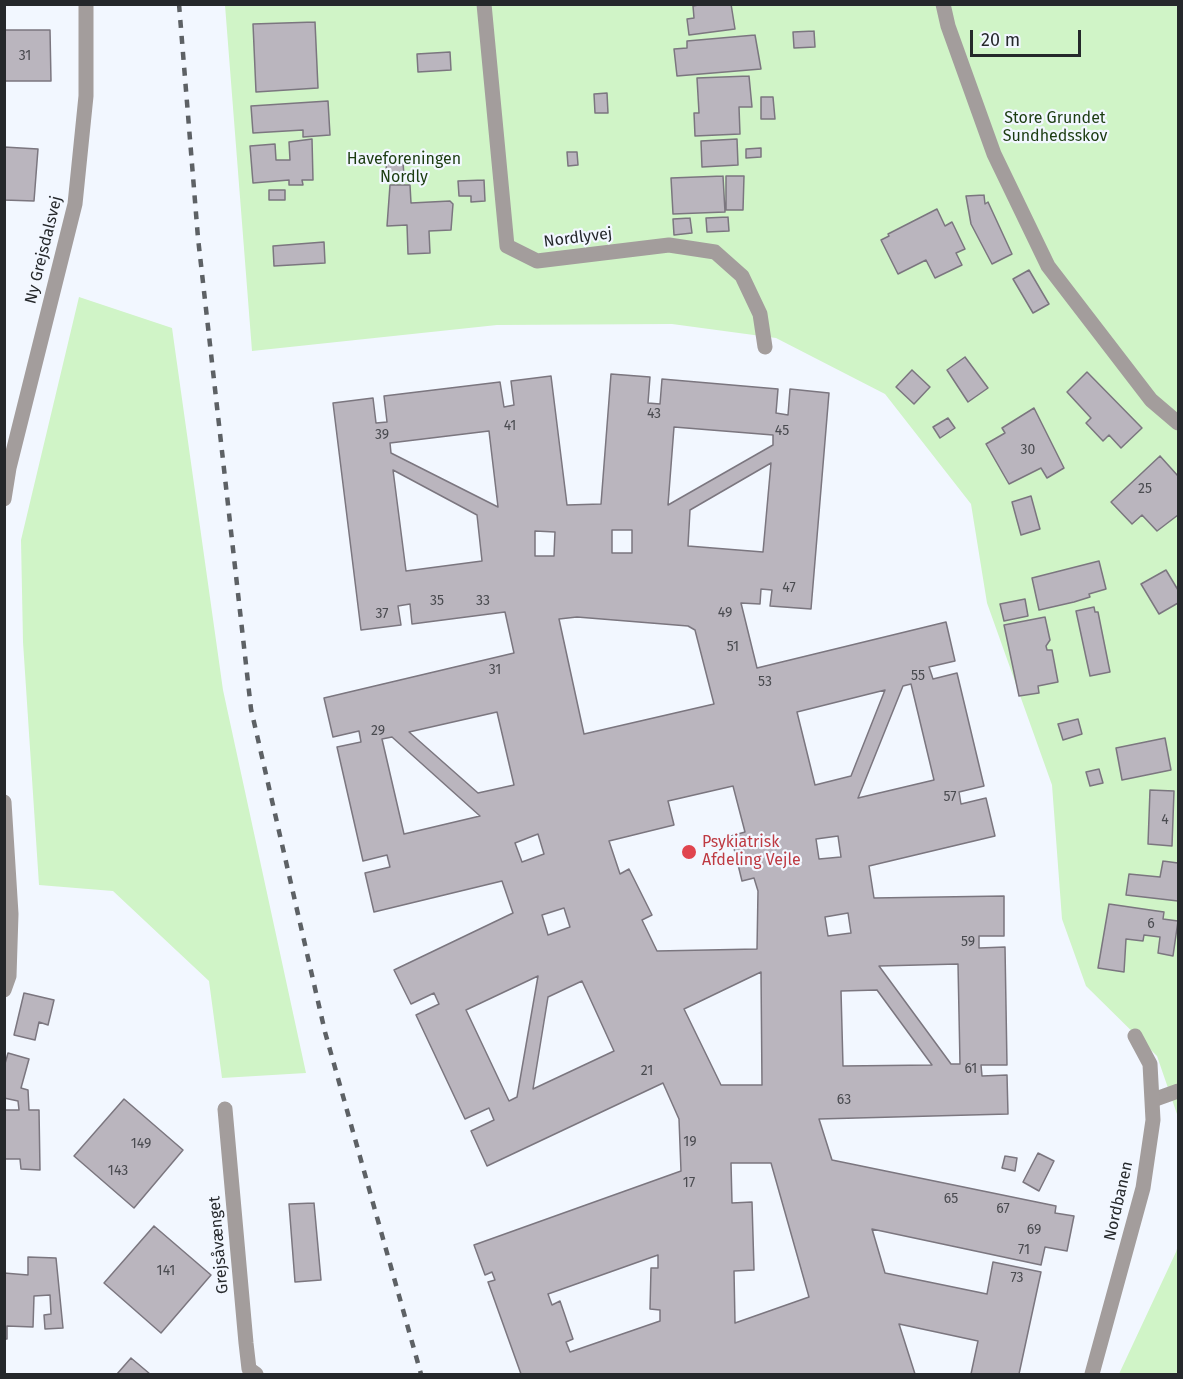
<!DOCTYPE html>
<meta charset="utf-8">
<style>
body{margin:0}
#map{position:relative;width:1183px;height:1379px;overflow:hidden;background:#f2f7ff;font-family:"Fira Sans",sans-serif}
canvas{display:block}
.frame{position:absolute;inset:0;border:6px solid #25282b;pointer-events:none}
.scale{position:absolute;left:970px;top:30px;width:111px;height:27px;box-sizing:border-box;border:3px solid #25282b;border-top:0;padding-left:8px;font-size:18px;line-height:21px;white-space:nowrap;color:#25282b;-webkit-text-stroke:4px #f2f7ff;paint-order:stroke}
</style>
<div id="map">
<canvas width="1183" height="1379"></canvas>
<div class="frame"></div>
<div class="scale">20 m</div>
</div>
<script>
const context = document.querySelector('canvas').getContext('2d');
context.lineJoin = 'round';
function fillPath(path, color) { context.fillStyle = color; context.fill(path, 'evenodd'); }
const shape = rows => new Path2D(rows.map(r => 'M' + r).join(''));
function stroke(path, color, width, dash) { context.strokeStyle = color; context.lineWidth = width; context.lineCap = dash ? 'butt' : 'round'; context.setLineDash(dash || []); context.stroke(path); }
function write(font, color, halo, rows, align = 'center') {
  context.font = font + ' "Fira Sans",sans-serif'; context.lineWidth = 4.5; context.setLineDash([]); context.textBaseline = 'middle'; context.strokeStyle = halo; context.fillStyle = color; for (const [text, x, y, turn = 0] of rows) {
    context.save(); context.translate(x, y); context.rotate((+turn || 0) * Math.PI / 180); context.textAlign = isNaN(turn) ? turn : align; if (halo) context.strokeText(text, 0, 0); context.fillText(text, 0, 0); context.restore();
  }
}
fillPath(shape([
 [225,5,1178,5,1178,1117,1157,1056,1086,986,1062,919,1052,785,987,603,971,504,885,394,776,338,672,324,497,325,252,351],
 [79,297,172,328,223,690,306,1073,222,1078,209,981,113,891,39,885,23,642,21,540],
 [1178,1245,1178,1374,1119,1374,1176,1252]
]), '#d0f4c7');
const building = shape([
 [704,4,731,4,735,29,689,35,687,19,694,18,693,6,704,4],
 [315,22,318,88,256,92,253,24,315,22],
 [4,30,50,30,51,81,4,81,4,30],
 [814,31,815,47,794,48,793,32,814,31],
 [755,35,761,69,677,76,674,49,687,48,687,41,755,35],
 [450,52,451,70,418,72,417,54,450,52],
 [749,76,752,107,739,107,740,134,695,136,694,113,699,113,697,78,749,76],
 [607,93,608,113,595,113,594,94,607,93],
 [761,97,773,97,775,119,761,119,761,97],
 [328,101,330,135,303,137,303,130,253,133,251,106,328,101],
 [312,139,313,180,302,180,303,185,289,185,289,180,253,183,250,146,275,144,276,160,290,160,289,142,312,139],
 [737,139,738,165,702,167,701,141,737,139],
 [4,147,38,149,34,201,4,200,4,147],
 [761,148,761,157,746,158,746,149,761,148],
 [567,152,577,152,578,165,568,166,567,152],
 [403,163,404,175,387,177,386,164,403,163],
 [723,176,725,212,673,214,671,178,723,176],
 [726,176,744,176,743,210,726,210,726,176],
 [484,180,485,201,471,202,471,196,459,196,458,181,484,180],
 [390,185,410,185,411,203,450,201,453,204,451,230,429,231,430,253,408,254,407,225,387,226,390,185],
 [269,190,285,190,285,200,269,200,269,190],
 [984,195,985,204,988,202,1012,254,992,264,971,224,966,196,984,195],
 [937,209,945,226,952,222,965,249,956,253,962,265,935,278,926,260,898,274,881,240,889,236,888,234,937,209],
 [728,217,729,231,707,232,706,218,728,217],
 [690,218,692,233,674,235,673,219,690,218],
 [324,242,325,263,274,266,273,246,324,242],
 [1029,270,1049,304,1033,313,1013,279,1029,270],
 [965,357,988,388,968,402,947,370,965,357],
 [912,370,930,387,914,404,896,387,912,370],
 [1087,372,1142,428,1121,448,1109,435,1103,441,1086,423,1091,418,1067,392,1087,372],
 [611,374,650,377,648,403,660,404,662,379,778,389,776,413,788,415,790,389,829,393,811,609,770,606,772,590,761,589,760,604,741,603,757,668,946,622,955,661,929,667,933,679,957,673,984,786,959,792,961,804,986,798,995,836,869,866,874,898,1004,896,1004,936,979,936,979,948,1005,947,1007,1065,981,1065,982,1076,1007,1075,1008,1114,819,1119,832,1160,1056,1206,1055,1213,1074,1216,1067,1251,1045,1247,1041,1265,872,1229,885,1273,987,1294,993,1262,1041,1272,1019,1374,971,1374,978,1341,899,1324,915,1374,521,1374,488,1282,495,1280,492,1272,485,1275,474,1245,681,1171,679,1119,663,1083,487,1166,471,1131,494,1120,489,1108,465,1119,416,1015,439,1004,434,993,411,1004,394,970,513,913,502,881,374,912,365,873,390,867,387,855,363,861,337,747,361,742,359,731,333,737,324,698,514,653,505,612,412,624,410,604,398,606,401,625,361,630,333,403,373,398,376,423,387,422,384,396,500,382,504,407,514,405,511,381,551,376,567,505,601,504,611,374],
 [674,427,773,435,773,445,668,505,674,427],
 [489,431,498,507,391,453,390,443,489,431],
 [771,463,763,552,688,546,690,510,771,463],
 [393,470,477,515,482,561,406,571,393,470],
 [612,530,632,530,632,553,612,553,612,530],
 [535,531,555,532,554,556,535,556,535,531],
 [577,617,688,626,695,630,714,704,584,734,559,619,577,617],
 [911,684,934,780,858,798,903,686,911,684],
 [885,690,851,776,815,785,797,712,885,690],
 [497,712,514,785,478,793,409,732,497,712],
 [392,737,480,816,404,834,382,739,392,737],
 [733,786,745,832,731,836,742,881,754,878,758,891,757,949,657,951,642,920,652,915,629,869,620,874,609,841,674,825,668,801,733,786],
 [538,834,544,854,522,862,515,843,538,834],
 [838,836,841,857,819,859,816,839,838,836],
 [564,908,570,927,548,935,542,915,564,908],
 [848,913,851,933,828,936,825,917,848,913],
 [958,964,960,1064,951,1064,879,966,958,964],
 [761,972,762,1085,721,1085,684,1009,761,972],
 [538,976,517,1097,509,1101,466,1010,538,976],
 [582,981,614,1051,533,1089,548,997,582,981],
 [877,990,932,1065,843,1066,841,991,877,990],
 [731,1163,771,1163,809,1297,735,1323,734,1271,754,1270,752,1202,732,1203,731,1163],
 [658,1255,658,1268,651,1268,650,1309,660,1310,660,1321,570,1352,566,1342,573,1339,560,1301,552,1305,548,1294,658,1255],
 [1034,408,1064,468,1047,478,1041,468,1009,484,986,444,1005,433,1002,428,1034,408],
 [948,418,955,428,940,438,933,427,948,418],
 [1160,456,1178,476,1178,515,1157,531,1142,515,1132,524,1111,502,1160,456],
 [1031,496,1040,529,1021,535,1012,502,1031,496],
 [1099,561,1106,589,1089,594,1090,597,1074,602,1039,610,1032,578,1099,561],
 [1166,570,1178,590,1178,603,1159,614,1141,584,1166,570],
 [1025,599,1028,616,1004,621,1000,604,1025,599],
 [1094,607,1095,612,1098,612,1110,672,1090,676,1076,611,1094,607],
 [1045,617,1050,640,1046,646,1047,650,1052,650,1058,682,1038,686,1039,693,1019,696,1004,625,1045,617],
 [1078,719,1082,734,1063,740,1058,724,1078,719],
 [1165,738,1171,770,1122,780,1116,748,1165,738],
 [1099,769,1103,783,1090,786,1086,772,1099,769],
 [1150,790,1174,791,1172,846,1148,844,1150,790],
 [1163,861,1178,863,1178,901,1126,895,1129,874,1160,877,1163,861],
 [1109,904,1164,912,1163,919,1178,921,1173,956,1158,953,1160,937,1144,935,1143,941,1126,939,1124,972,1098,968,1109,904],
 [24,993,54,1000,48,1025,39,1022,35,1040,14,1035,24,993],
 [8,1053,29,1059,21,1088,28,1090,29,1110,39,1110,40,1170,21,1169,20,1159,4,1159,4,1110,19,1110,18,1101,4,1098,4,1067,8,1053],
 [124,1099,183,1150,134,1208,74,1156,124,1099],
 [1038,1153,1054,1161,1039,1191,1023,1182,1038,1153],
 [1005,1156,1017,1158,1015,1171,1002,1168,1005,1156],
 [314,1203,321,1280,295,1282,289,1204,314,1203],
 [154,1226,211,1275,161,1333,104,1283,154,1226],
 [28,1257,56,1258,63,1328,45,1329,44,1315,51,1314,50,1295,34,1296,33,1327,7,1326,7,1339,4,1339,4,1273,28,1275,28,1257],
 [131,1358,150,1374,117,1374,131,1358]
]);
fillPath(building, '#bab5be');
stroke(building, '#7b767f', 1.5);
stroke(shape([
 [484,4,507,246,537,261,669,245,715,252,742,276,760,314,765,347],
 [1153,1100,1178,1091]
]), '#a39d9c', 15);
stroke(shape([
 [943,4,948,26,994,154,1048,266,1151,400,1178,423],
 [4,499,9,468,75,204,86,96,86,4],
 [4,802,11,914,9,976,4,990],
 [225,1109,246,1343,249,1369,256,1374],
 [1092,1374,1143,1188,1153,1120,1150,1064,1135,1036]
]), '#a39d9c', 15);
stroke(shape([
 [179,4,198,238,251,709,325,1032,421,1374]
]), '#5d6165', 4.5, [8, 8]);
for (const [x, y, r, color] of [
 [689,852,8,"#e0444e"]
]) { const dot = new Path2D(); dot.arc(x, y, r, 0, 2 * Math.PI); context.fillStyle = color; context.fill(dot); stroke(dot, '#f2f7ff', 2); }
write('14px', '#4a4b50', null, [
 ["31",25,56],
 ["43",654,414],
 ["41",510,426],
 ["45",782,431],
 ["39",382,435],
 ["30",1028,450],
 ["25",1145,489],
 ["47",789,588],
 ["35",437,601],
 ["33",483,601],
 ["49",725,613],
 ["37",382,614],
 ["51",733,647],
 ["31",495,670],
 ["55",918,676],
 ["53",765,682],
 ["29",378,731],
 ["57",950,797],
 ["4",1165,820],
 ["6",1151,924],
 ["59",968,942],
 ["61",971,1069],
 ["21",647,1071],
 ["63",844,1100],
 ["19",690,1142],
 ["149",141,1144],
 ["143",118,1171],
 ["17",689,1183],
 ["65",951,1199],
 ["67",1003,1209],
 ["69",1034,1230],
 ["71",1024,1250],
 ["141",166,1271],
 ["73",1017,1278]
]);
write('16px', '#1b3c10', '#f2f7ff', [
 ["Store Grundet",1055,119],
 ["Sundhedsskov",1055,137],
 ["Haveforeningen",404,160],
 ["Nordly",404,178]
]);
write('16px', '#25282b', '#f2f7ff', [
 ["Nordlyvej",578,238,-7],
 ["Ny Grejsdalsvej",44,250,-76],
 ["Nordbanen",1119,1201,-77],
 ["Grejsåvænget",219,1245,-95]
]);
write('16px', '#be3a42', '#f2f7ff', [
 ["Psykiatrisk",702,843],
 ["Afdeling Vejle",702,861]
], 'left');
</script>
